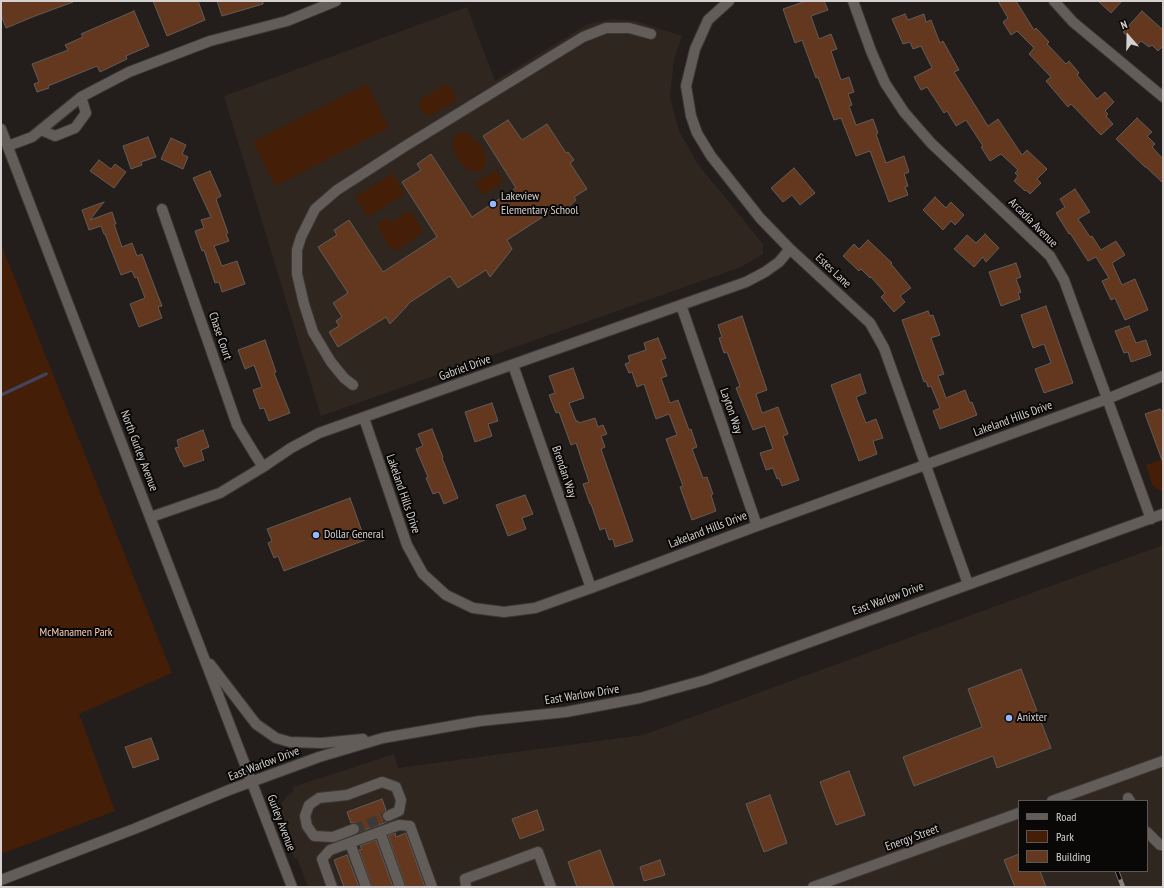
<!DOCTYPE html>
<style>
body{margin:0}
#map{position:relative;width:1164px;height:888px;overflow:hidden;background:#231e1b;font-family:"PT Sans Narrow",sans-serif}
canvas{display:block}
.frame{position:absolute;inset:0;border:2px solid #d5d1d0;pointer-events:none}
.legend{position:absolute;left:1018px;top:800px;width:130px;height:72px;box-sizing:border-box;background:#0a0807;border:1px solid #5b5857;margin:0;padding:5px 7px;list-style:none;font-size:12px;color:#d5d1d0}
.legend li{display:flex;align-items:center;gap:8px;height:20px}
.legend b{width:20px;border:1px solid #5b5857}
.north{position:absolute;left:1108px;top:16px;width:40px;height:40px;-webkit-text-stroke:3px #0a0807;paint-order:stroke;rotate:340deg;font-size:11px;font-weight:700;line-height:16px;text-align:center;color:#d5d1d0}
.north::after{content:'';display:block;margin:auto;width:14px;height:18px;background:#d5d1d0;clip-path:polygon(50% 0,100% 100%,50% 72%,0 100%)}
</style>
<div id="map">
<canvas width="1164" height="888"></canvas>
<div class="frame"></div>
<ul class="legend">
<li><b style="height:5px;background:#635d5a"></b>Road</li>
<li><b style="height:11px;background:#441e06"></b>Park</li>
<li><b style="height:11px;background:#64381e"></b>Building</li>
</ul>
<div class="north">N</div>
</div>
<script>
const context = document.querySelector('canvas').getContext('2d');
context.lineJoin = 'round';
function fillPath(path, color) { context.fillStyle = color; context.fill(path, 'evenodd'); }
const shape = rows => new Path2D(rows.map(r => 'M' + r).join(''));
function stroke(path, color, width, dash) { context.strokeStyle = color; context.lineWidth = width; context.lineCap = dash ? 'butt' : 'round'; context.setLineDash(dash || []); context.stroke(path); }
function write(font, color, halo, rows, align = 'center') {
  context.font = font + ' "PT Sans Narrow",sans-serif'; context.lineWidth = 4; context.setLineDash([]); context.textBaseline = 'middle'; context.strokeStyle = halo; context.fillStyle = color; for (const [text, x, y, turn = 0] of rows) {
    context.save(); context.translate(x, y); context.rotate((+turn || 0) * Math.PI / 180); context.textAlign = isNaN(turn) ? turn : align; if (halo) context.strokeText(text, 0, 0); context.fillText(text, 0, 0); context.restore();
  }
}
fillPath(shape([
 [467,7,495,81,588,24,613,19,636,21,682,36,674,59,670,97,679,131,697,163,763,244,763,254,741,267,321,416,224,96],
 [1163,545,1163,887,308,887,297,858,294,858,279,819,282,817,281,810,282,803,287,796,293,792,293,787,394,754,398,768,643,735],
 [1019,801,1147,801,1147,871,1019,871]
]), '#2f2620');
fillPath(shape([
 [367,84,389,128,275,186,253,142],
 [445,85,449,86,456,96,455,101,430,116,425,115,419,106,420,100],
 [465,132,471,136,481,145,486,157,486,165,482,171,475,172,467,169,458,160,453,148,453,140,457,134],
 [496,170,504,182,483,195,475,183],
 [393,173,405,194,368,217,355,197],
 [407,212,413,214,422,229,421,234,397,250,391,249,378,228,379,223,385,219,390,220,392,222],
 [1,244,172,673,79,714,115,811,1,854],
 [1163,459,1163,490,1161,491,1153,486,1146,465]
]), '#441e06');
stroke(shape([
 [1,395,46,374]
]), '#41445d', 3.5);
const building = shape([
 [1,1,72,1,73,2,35,16,6,28,1,15,1,1],
 [153,1,198,1,205,20,167,36,153,1],
 [217,1,263,1,263,4,222,16,217,1],
 [806,1,824,1,828,10,811,16,819,39,831,34,837,49,831,51,841,80,849,77,854,92,848,94,852,105,849,106,856,125,873,119,878,133,876,134,886,163,904,156,909,172,904,174,908,186,905,187,908,195,889,202,870,151,856,156,841,118,834,120,818,77,816,78,802,40,795,43,783,9,806,1],
 [998,1,1016,1,1034,30,1036,28,1049,42,1047,44,1066,64,1069,61,1079,73,1077,75,1097,99,1105,92,1114,102,1105,111,1108,114,1106,116,1113,124,1101,135,1071,104,1068,107,1046,81,1051,77,1029,54,1034,48,1017,31,1011,35,1003,22,1008,18,998,1],
 [1098,1,1122,1,1111,13,1098,1],
 [134,11,149,46,126,56,127,59,100,72,97,66,48,86,49,88,37,92,34,84,39,82,32,64,68,50,65,45,83,37,81,34,134,11],
 [1142,11,1163,30,1163,46,1158,51,1152,45,1149,47,1141,41,1137,45,1123,32,1142,11],
 [905,14,908,20,924,14,926,22,931,20,940,43,943,41,959,70,954,72,988,126,998,119,1022,155,1027,150,1047,169,1037,179,1041,183,1030,194,1026,190,1025,191,1014,181,1018,176,1015,173,1018,170,1001,154,990,161,981,147,983,146,966,120,956,126,947,111,944,113,927,87,921,90,914,77,932,68,921,46,913,49,910,42,903,44,892,19,905,14],
 [1137,118,1152,132,1147,136,1155,144,1152,147,1163,159,1163,183,1146,167,1145,167,1116,139,1137,118],
 [508,120,522,140,547,124,566,153,568,152,574,160,570,163,587,189,574,197,576,200,560,215,555,209,507,240,512,249,490,277,486,270,458,288,450,276,409,303,407,306,390,324,386,317,338,347,329,332,339,326,336,321,342,317,333,303,348,293,318,247,337,235,334,230,349,220,383,272,437,237,402,182,421,170,417,164,431,154,472,217,516,188,483,136,508,120],
 [148,137,156,157,141,162,142,165,131,169,123,146,148,137],
 [171,138,186,145,182,154,188,157,183,169,161,159,171,138],
 [99,160,111,169,115,164,126,172,114,188,90,171,99,160],
 [794,168,815,193,800,205,792,195,783,202,771,188,794,168],
 [210,171,221,196,216,199,228,233,226,234,229,241,214,246,222,266,237,261,245,284,222,292,219,282,215,283,204,250,202,251,195,231,204,228,201,220,211,217,193,178,210,171],
 [1075,189,1090,212,1078,219,1090,237,1092,236,1101,250,1116,241,1125,255,1112,263,1122,285,1135,279,1148,310,1125,320,1115,298,1111,300,1102,281,1109,278,1096,257,1088,261,1070,233,1069,234,1056,213,1065,207,1060,199,1075,189],
 [935,197,946,208,951,202,964,215,955,225,951,221,943,230,923,210,935,197],
 [104,202,90,220,112,212,116,224,114,224,122,247,132,243,137,256,142,254,162,306,158,307,162,318,139,327,130,304,145,298,137,277,135,278,132,271,121,275,105,234,104,234,101,226,89,230,82,210,104,202],
 [985,234,999,248,986,262,983,257,974,267,954,249,967,235,976,243,985,234],
 [868,240,892,263,891,264,911,288,900,296,905,302,894,312,881,297,885,293,871,277,870,278,861,269,859,271,843,256,854,244,859,249,868,240],
 [1016,263,1021,277,1016,279,1021,292,1018,293,1020,299,1001,306,989,272,1016,263],
 [1046,306,1073,383,1044,393,1035,369,1051,363,1044,344,1033,348,1021,315,1046,306],
 [928,311,930,316,933,315,940,335,931,338,944,374,938,376,946,398,965,390,970,403,972,402,977,415,940,429,933,411,940,408,931,386,928,387,926,381,924,382,902,320,928,311],
 [742,316,767,390,756,394,762,413,778,407,788,434,783,436,799,480,782,486,779,478,777,479,773,468,766,470,760,453,773,449,765,426,753,430,736,388,740,386,727,352,724,353,719,338,722,337,718,325,742,316],
 [1129,326,1136,343,1146,340,1151,355,1131,362,1128,352,1124,353,1115,331,1129,326],
 [658,338,666,358,661,360,667,376,661,378,670,403,678,400,689,430,691,429,697,447,692,449,703,478,707,477,713,494,711,495,716,511,692,520,680,487,683,486,666,439,677,435,669,414,656,419,644,384,637,387,632,372,629,373,625,364,630,362,628,356,646,350,644,343,658,338],
 [265,340,276,372,274,373,290,413,269,421,264,408,260,409,253,390,262,387,254,365,245,369,238,350,265,340],
 [573,368,584,398,569,403,576,421,578,421,579,423,595,418,598,427,603,425,607,434,601,436,605,447,601,449,633,541,615,547,613,539,609,540,605,528,600,530,591,504,590,504,583,484,589,482,576,443,571,445,559,412,556,413,549,395,555,393,549,376,573,368],
 [860,374,866,393,856,397,866,423,876,419,883,438,873,441,877,454,859,461,831,385,860,374],
 [492,403,498,421,488,424,492,436,475,442,465,412,492,403],
 [1160,409,1161,411,1163,410,1163,459,1162,460,1145,414,1160,409],
 [432,429,443,457,442,458,458,498,444,504,439,492,433,494,426,478,428,477,416,449,423,446,418,434,432,429],
 [203,430,209,447,201,450,204,460,184,467,182,462,181,462,175,448,179,447,177,440,203,430],
 [525,495,533,514,522,518,526,529,508,536,496,505,525,495],
 [350,498,365,540,284,571,278,556,274,558,268,543,272,541,267,529,350,498],
 [1021,669,1051,748,997,768,993,756,914,786,903,757,982,727,968,689,1021,669],
 [151,738,159,759,133,768,125,747,151,738],
 [849,771,865,815,836,825,820,782,849,771],
 [770,795,787,843,764,852,746,804,770,795],
 [382,799,386,810,383,813,382,818,384,821,387,822,359,832,360,826,355,823,351,823,347,812,382,799],
 [537,810,544,830,520,839,512,819,537,810],
 [395,833,396,837,406,833,425,887,406,887,388,836,395,833],
 [376,840,393,887,372,887,359,850,362,849,360,846,376,840],
 [600,850,614,887,577,887,568,862,600,850],
 [1019,854,1019,871,1040,871,1046,887,1015,887,1004,860,1019,854],
 [347,855,359,887,344,887,334,860,347,855],
 [660,860,665,875,644,881,640,867,660,860]
]);
fillPath(building, '#64381e');
stroke(building, '#615c58', 1);
stroke(shape([
 [354,829,388,816]
]), '#3e3936', 10, [10, 5]);
const minor = shape([
 [729,1,708,20,695,49,686,86,691,116,697,133,711,156,760,218,790,249,870,323,884,348,968,584],
 [853,1,871,51,885,83,904,112,931,143,1050,256,1064,280,1151,519],
 [1054,1,1073,22,1163,97],
 [1,129,292,887],
 [41,130,55,136,75,128,86,113,81,97],
 [8,146,32,137,81,97,129,72,210,41,287,21,336,1],
 [162,209,237,425,254,453,263,467],
 [681,305,757,526],
 [513,365,591,588],
 [353,385,344,378,331,362,313,332,304,304,297,274,297,250,301,237,315,209,337,190,407,145,583,37,606,28,629,28,651,34],
 [364,418,407,545,423,574,446,595,473,608,504,612,535,608,591,588,757,526,1107,399,1163,376],
 [151,517,220,493,263,467,291,448,319,433,746,282,765,272,779,262,790,249],
 [210,664,256,724,276,738,290,742,322,743,363,739],
 [1128,798,1130,801],
 [1052,801,1163,761],
 [354,829,333,837,314,836,307,826,305,816,309,805,319,798,347,795,382,782,396,787,401,800,399,811,388,816],
 [380,832,400,887],
 [1147,832,1160,845,1163,845],
 [350,843,366,887],
 [1,880,134,829,229,790,319,757,383,738,480,721,566,712,640,698,705,680,1163,514],
 [332,887,322,859,330,850,399,825,410,826,432,887],
 [466,887,465,879,538,852,551,887],
 [813,887,1019,813]
]);
stroke(minor, '#3c3836', 12);
stroke(minor, '#635d5a', 10);
const rail = shape([
 [1117,871,1123,887]
]);
stroke(rail, '#878280', 4.5);
stroke(rail, '#0a0807', 3, [9]);
for (const [x, y, r, color] of [
 [493,204,4,"#97b6fd"],
 [316,535,4,"#97b6fd"],
 [1009,718,4,"#97b6fd"]
]) { const dot = new Path2D(); dot.arc(x, y, r, 0, 2 * Math.PI); context.fillStyle = color; context.fill(dot); stroke(dot, '#0a0807', 1.5); }
write('12px', '#d5d1d0', '#0a0807', [
 ["Lakeview",501,197],
 ["Elementary School",501,211],
 ["Dollar General",324,535],
 ["Anixter",1017,718]
], 'left');
write('12px', '#d5d1d0', '#0a0807', [
 ["Arcadia Avenue",1033,223,45],
 ["Estes Lane",833,271,43],
 ["Chase Court",220,336,71],
 ["Gabriel Drive",465,368,-20],
 ["Layton Way",731,411,71],
 ["Lakeland Hills Drive",1013,419,-20],
 ["North Gurley Avenue",139,451,69],
 ["Brendan Way",564,472,71],
 ["Lakeland Hills Drive",403,494,71],
 ["Lakeland Hills Drive",708,530,-21],
 ["East Warlow Drive",888,599,-20],
 ["East Warlow Drive",582,695,-9],
 ["East Warlow Drive",264,764,-21],
 ["Gurley Avenue",281,823,69],
 ["Energy Street",912,838,-20]
]);
write('12px', '#fbcdb5', '#0a0807', [
 ["McManamen Park",76,633]
]);
</script>
